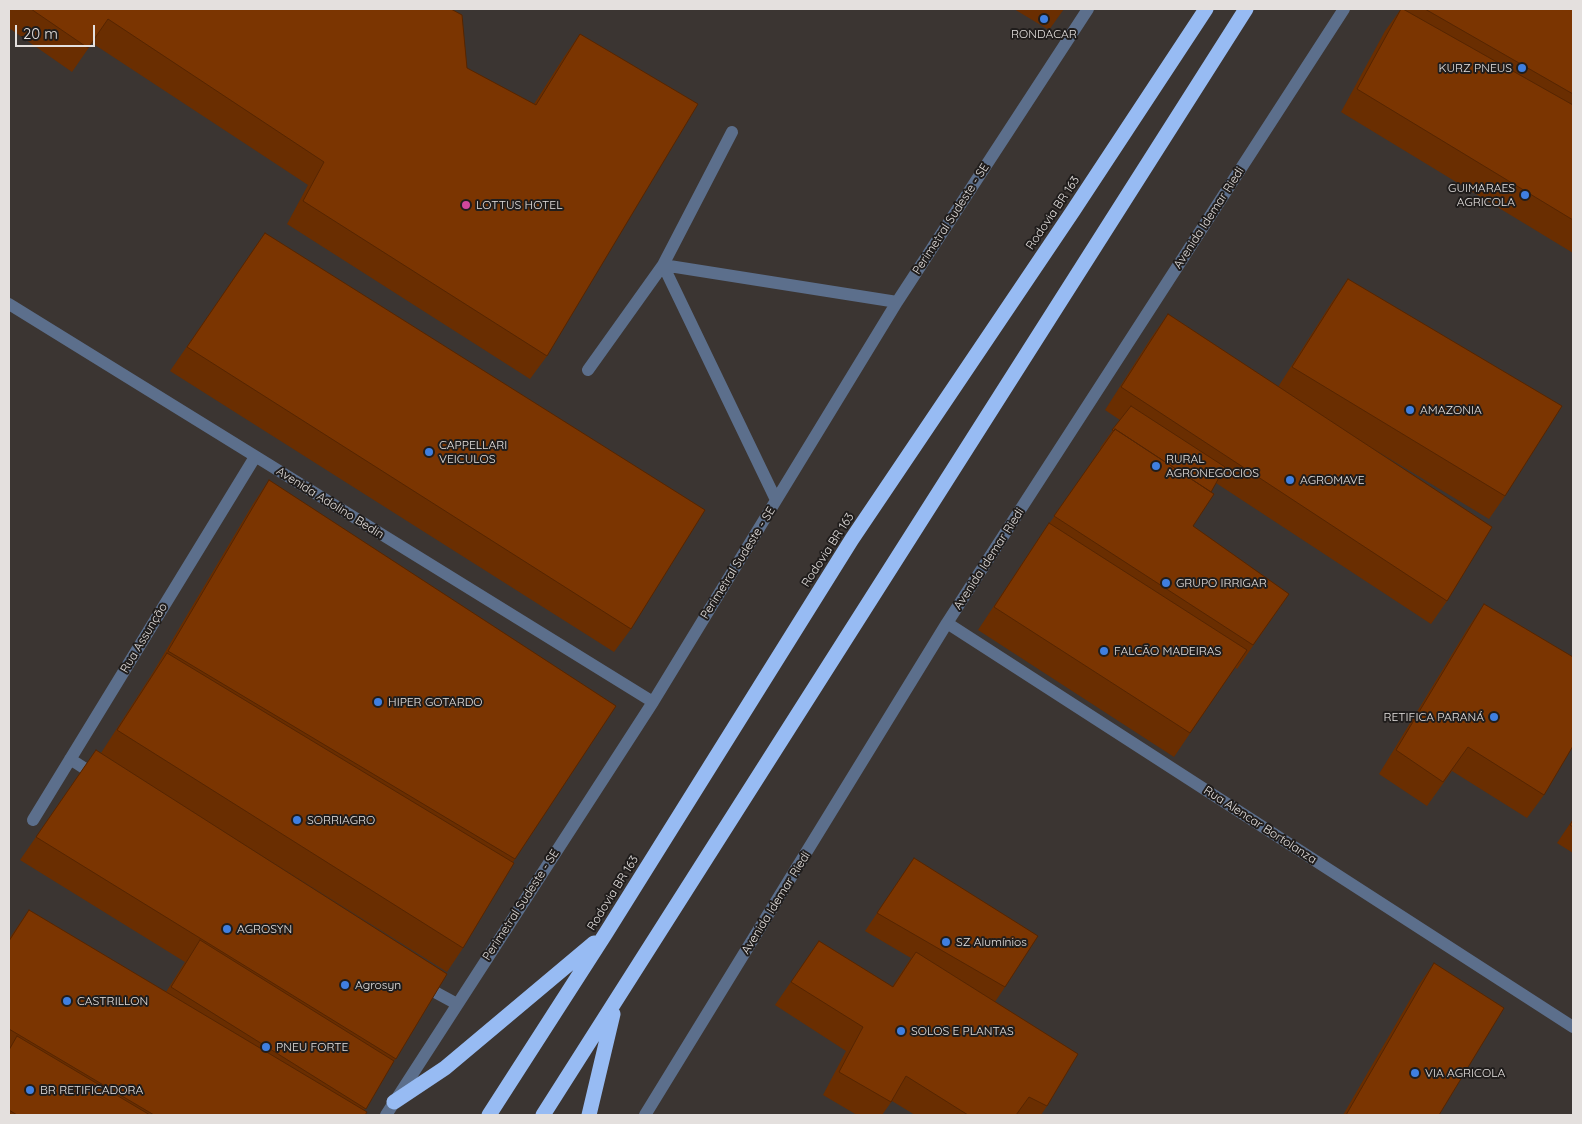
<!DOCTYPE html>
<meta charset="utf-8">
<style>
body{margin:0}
#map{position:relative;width:1582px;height:1124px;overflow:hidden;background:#3b3532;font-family:Quicksand,sans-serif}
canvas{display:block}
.frame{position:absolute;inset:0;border:10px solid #e4e0de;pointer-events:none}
.scale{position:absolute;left:15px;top:25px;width:80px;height:22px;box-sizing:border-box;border:2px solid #e4e0de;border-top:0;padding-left:6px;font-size:15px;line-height:18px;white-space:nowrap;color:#e4e0de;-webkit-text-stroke:4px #201d1c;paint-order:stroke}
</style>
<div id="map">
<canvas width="1582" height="1124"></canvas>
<div class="frame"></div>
<div class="scale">20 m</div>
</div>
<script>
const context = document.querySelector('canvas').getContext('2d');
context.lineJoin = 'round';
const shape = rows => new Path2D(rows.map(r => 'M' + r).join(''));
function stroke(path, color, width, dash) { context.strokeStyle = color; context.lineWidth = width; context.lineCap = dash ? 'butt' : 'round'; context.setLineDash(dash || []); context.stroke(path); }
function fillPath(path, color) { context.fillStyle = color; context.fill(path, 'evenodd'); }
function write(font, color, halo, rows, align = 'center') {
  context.font = font + ' Quicksand,sans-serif'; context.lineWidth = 4; context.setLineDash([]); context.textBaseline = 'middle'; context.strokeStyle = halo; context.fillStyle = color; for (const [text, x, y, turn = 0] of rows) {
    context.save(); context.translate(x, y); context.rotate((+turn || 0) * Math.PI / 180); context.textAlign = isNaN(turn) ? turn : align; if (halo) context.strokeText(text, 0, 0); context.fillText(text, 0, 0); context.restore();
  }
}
stroke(shape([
 [663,265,776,500],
 [663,265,897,302],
 [9,304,653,702],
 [588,370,663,265,732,132],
 [947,623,1573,1027],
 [70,759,98,777],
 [33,820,255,457],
 [422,985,457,1004],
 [386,1115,653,702,897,302,1088,9],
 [645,1115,947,623,1344,9]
]), '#5c6f8c', 12);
stroke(shape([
 [394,1102,445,1068,594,943],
 [489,1115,606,933,852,539,1073,211,1206,9],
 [543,1115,1246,9],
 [589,1115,613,1014]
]), '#97bbf3', 15);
fillPath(shape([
 [9,9,451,9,467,68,534,104,564,57,580,34,547,356,530,379,287,224,308,185,92,43,72,72,9,28],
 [1014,9,1064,9,1049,30],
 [1401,9,1573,9,1573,253,1341,112,1385,31],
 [265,233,631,629,614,652,170,371],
 [1348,279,1505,496,1489,519,1372,448,1447,601,1431,624,1216,483,1193,526,1289,594,1237,669,1235,667,1174,757,978,630,1033,547,1101,449,1100,448,1120,420,1105,410,1151,338,1168,314,1278,387,1332,302],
 [269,480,616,706,513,862,463,948,447,972,218,828,447,974,364,1110,365,1115,9,1115,9,939,29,910,166,992,185,962,20,860,96,750,101,753,152,674,253,504],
 [1484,604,1544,795,1527,818,1452,771,1427,806,1379,774,1468,628],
 [1573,819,1573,853,1557,843],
 [914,858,1005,987,995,1002,1047,1106,1041,1115,915,1115,892,1101,882,1115,857,1115,823,1095,846,1051,775,1005,819,941,892,987,911,958,865,931],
 [1434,963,1439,1115,1343,1115,1418,986]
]), '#6a2e01');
const building = shape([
 [31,9,451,9,462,15,467,68,536,105,580,34,698,104,547,356,303,201,324,162,108,19,88,48,31,9],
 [1401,9,1403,9,1573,105,1573,220,1357,89,1401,9],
 [1425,9,1573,9,1573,94,1425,9],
 [265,233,705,510,631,629,187,347,265,233],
 [1348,279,1562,406,1505,496,1292,367,1348,279],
 [1168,314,1492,527,1447,601,1121,387,1168,314],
 [1131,406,1225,467,1211,492,1115,429,1114,431,1112,430,1131,406],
 [1115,429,1214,494,1193,526,1289,594,1253,645,1054,516,1115,429],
 [269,480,616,706,515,859,168,651,269,480],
 [1049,523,1247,650,1190,733,994,607,1049,523],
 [1484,604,1573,657,1573,746,1544,795,1468,747,1443,782,1396,750,1484,604],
 [167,653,514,863,463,948,117,730,167,653],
 [96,750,447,974,396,1059,36,837,96,750],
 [1573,820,1573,827,1570,825,1573,820],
 [914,858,1038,936,1005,987,877,913,914,858],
 [29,910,367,1112,365,1115,154,1115,9,1029,9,941,29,910],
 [200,940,394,1061,366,1109,171,987,200,940],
 [819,941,893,987,916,952,1078,1054,1047,1106,1029,1097,1016,1115,968,1115,906,1076,891,1102,839,1072,863,1027,791,982,819,941],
 [1434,963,1504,1008,1439,1115,1346,1115,1434,963],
 [17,1036,150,1115,17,1115,9,1110,9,1050,17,1036]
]);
fillPath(building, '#7b3501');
stroke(building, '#562501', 1);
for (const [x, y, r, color] of [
 [1044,19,5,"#3f7fe0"],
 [1522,68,5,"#3f7fe0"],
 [1525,195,5,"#3f7fe0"],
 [466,205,5,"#d1479c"],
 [1410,410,5,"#3f7fe0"],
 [429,452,5,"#3f7fe0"],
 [1156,466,5,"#3f7fe0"],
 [1290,480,5,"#3f7fe0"],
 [1166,583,5,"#3f7fe0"],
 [1104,651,5,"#3f7fe0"],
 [378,702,5,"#3f7fe0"],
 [1494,717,5,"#3f7fe0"],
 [297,820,5,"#3f7fe0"],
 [227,929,5,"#3f7fe0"],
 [946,942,5,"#3f7fe0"],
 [345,985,5,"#3f7fe0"],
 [67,1001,5,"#3f7fe0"],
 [901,1031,5,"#3f7fe0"],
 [266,1047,5,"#3f7fe0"],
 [1415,1073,5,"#3f7fe0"],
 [30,1090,5,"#3f7fe0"]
]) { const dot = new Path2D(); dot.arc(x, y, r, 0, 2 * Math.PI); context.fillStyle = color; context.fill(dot); stroke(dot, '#201d1c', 2); }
write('12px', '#e4e0de', '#201d1c', [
 ["RONDACAR",1044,34,"center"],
 ["KURZ PNEUS",1512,68,"right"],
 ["GUIMARAES",1515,188,"right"],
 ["AGRICOLA",1515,202,"right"],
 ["LOTTUS HOTEL",476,205],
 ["AMAZONIA",1420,410],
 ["CAPPELLARI",439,445],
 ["VEICULOS",439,459],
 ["RURAL",1166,459],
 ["AGRONEGOCIOS",1166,473],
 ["AGROMAVE",1300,480],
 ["GRUPO IRRIGAR",1176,583],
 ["FALCÃO MADEIRAS",1114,651],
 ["HIPER GOTARDO",388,702],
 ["RETIFICA PARANÁ",1484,717,"right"],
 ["SORRIAGRO",307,820],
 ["AGROSYN",237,929],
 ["SZ Alumínios",956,942],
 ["Agrosyn",355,985],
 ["CASTRILLON",77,1001],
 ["SOLOS E PLANTAS",911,1031],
 ["PNEU FORTE",276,1047],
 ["VIA AGRICOLA",1425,1073],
 ["BR RETIFICADORA",40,1090]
], 'left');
write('12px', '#e4e0de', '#201d1c', [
 ["Rodovia BR 163",1053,213,-56],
 ["Avenida Idemar Riedi",1209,218,-57],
 ["Perimetral Sudeste - SE",951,219,-57],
 ["Avenida Adolino Bedin",330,503,32],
 ["Rodovia BR 163",828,550,-57],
 ["Avenida Idemar Riedi",989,559,-57],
 ["Perimetral Sudeste - SE",738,563,-58],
 ["Rua Assunção",144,638,-59],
 ["Rua Alencar Bortolanza",1260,825,33],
 ["Rodovia BR 163",613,893,-58],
 ["Avenida Idemar Riedi",776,903,-58],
 ["Perimetral Sudeste - SE",521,905,-57]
]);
</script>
